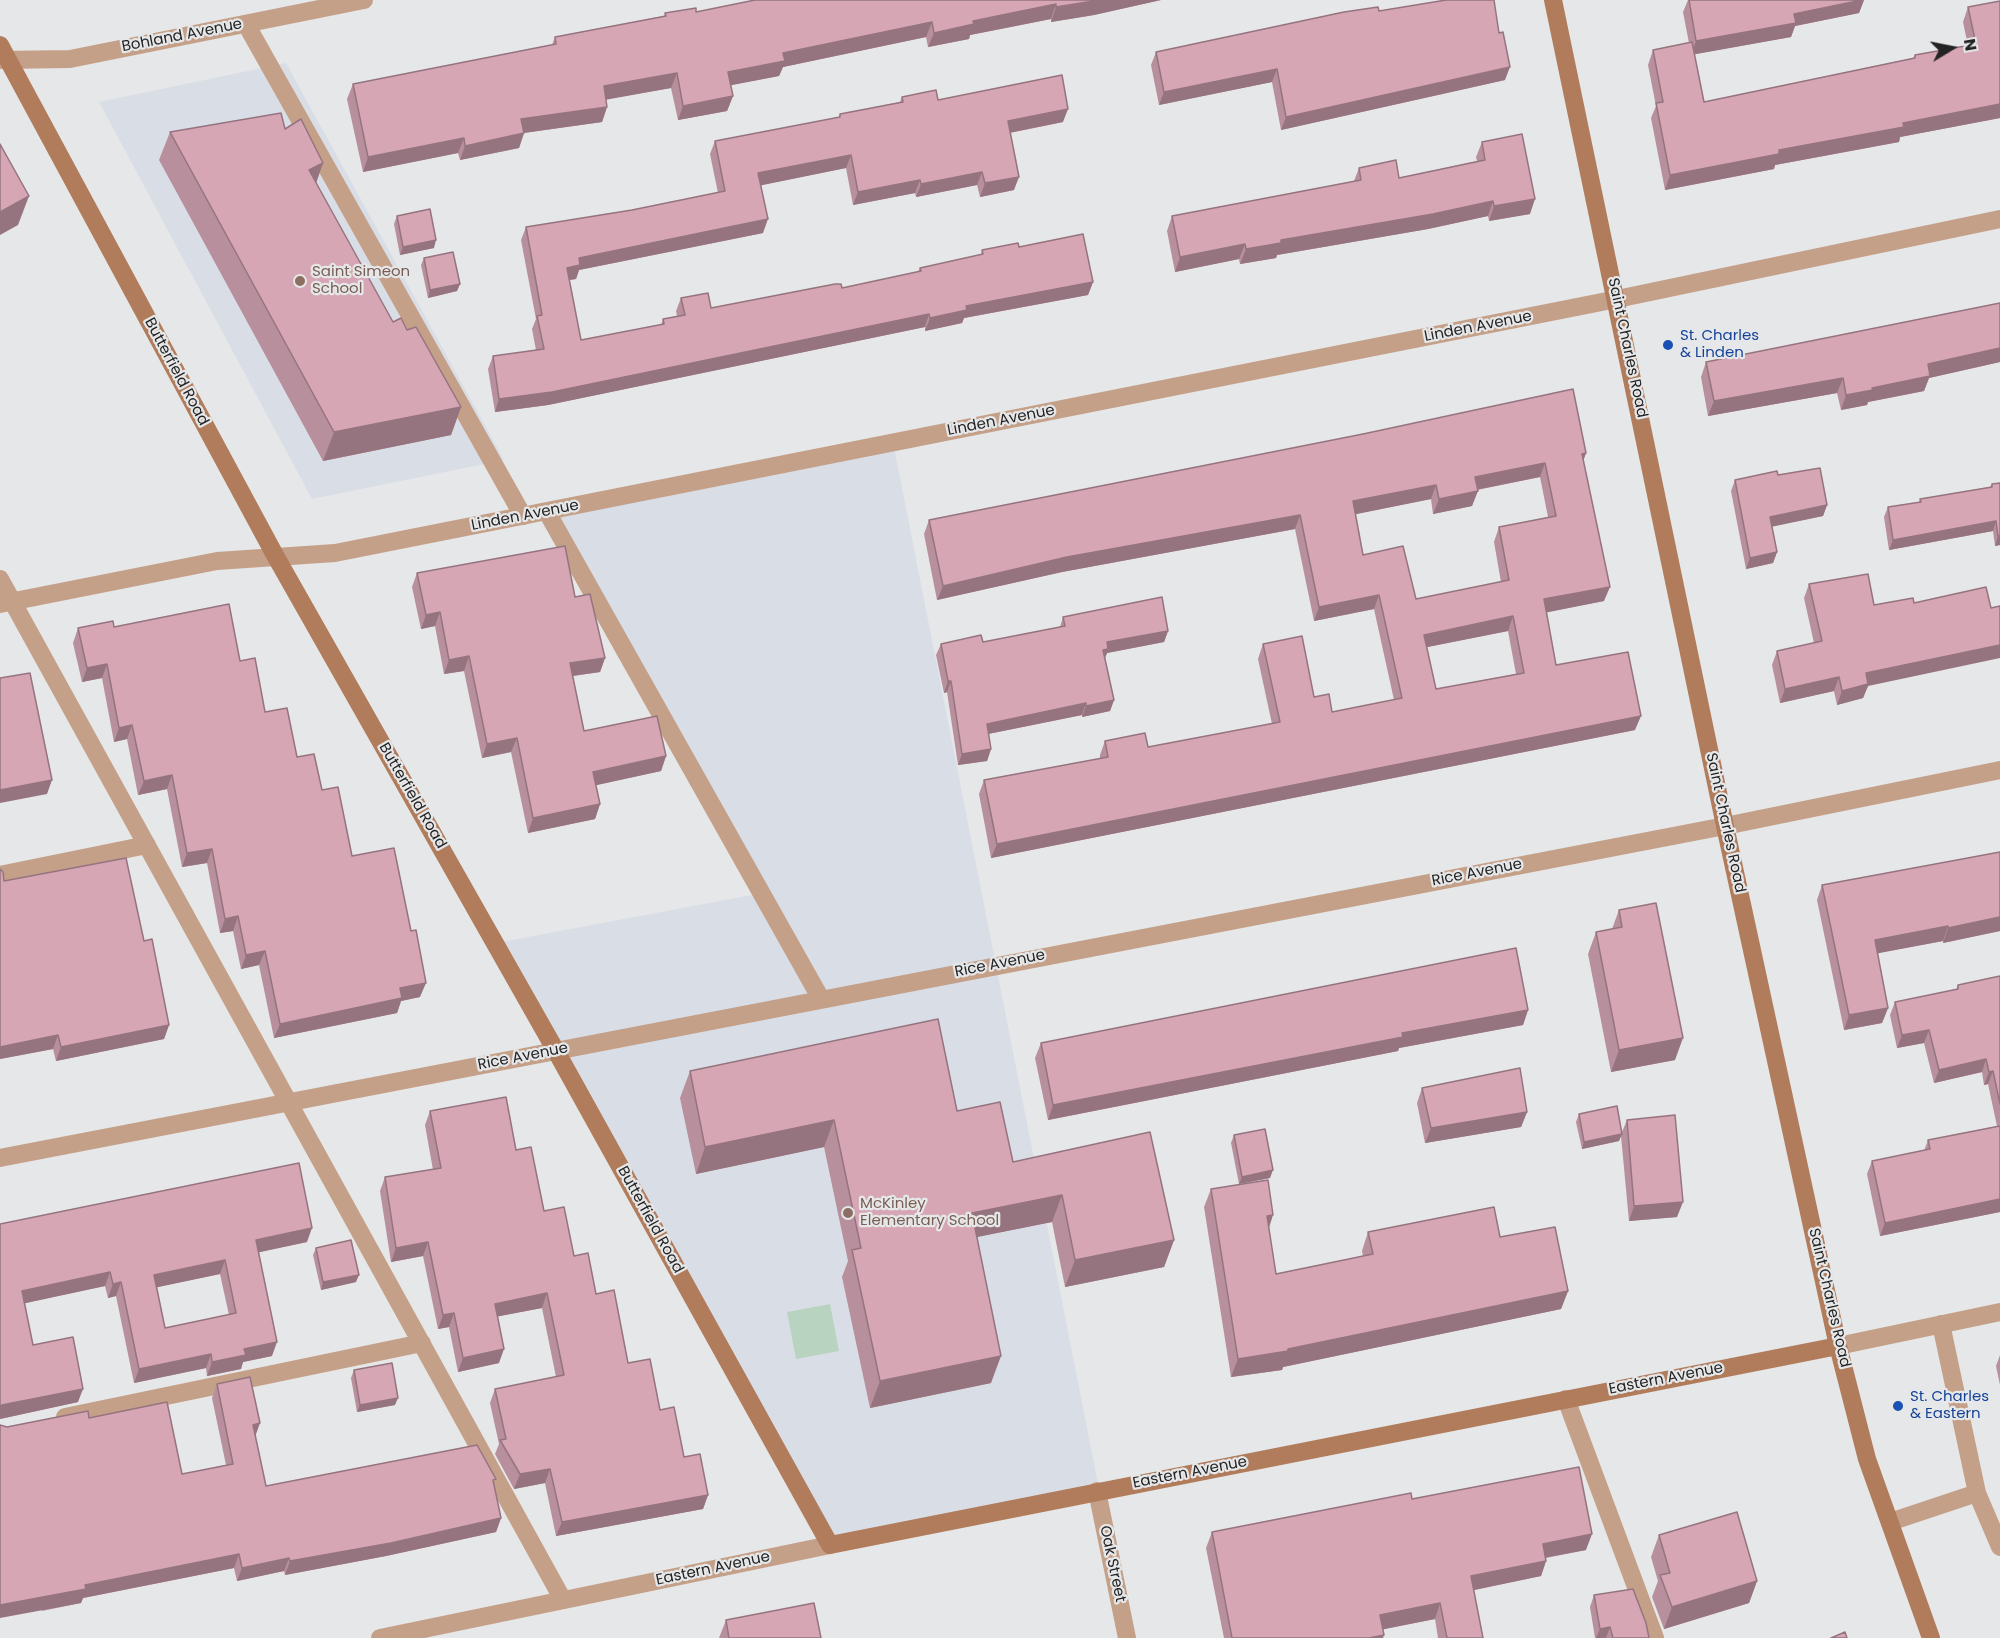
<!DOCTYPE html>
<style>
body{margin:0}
#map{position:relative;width:2000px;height:1638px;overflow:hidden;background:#e6e7e8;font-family:Poppins,sans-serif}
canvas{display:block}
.north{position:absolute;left:1922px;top:18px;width:60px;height:60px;-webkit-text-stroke:4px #e6e7e8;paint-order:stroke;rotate:80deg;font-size:16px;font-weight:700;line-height:24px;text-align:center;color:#232324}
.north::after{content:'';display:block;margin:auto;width:21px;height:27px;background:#232324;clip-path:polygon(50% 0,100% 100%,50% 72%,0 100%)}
</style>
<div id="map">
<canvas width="2000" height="1638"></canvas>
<div class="north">N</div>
</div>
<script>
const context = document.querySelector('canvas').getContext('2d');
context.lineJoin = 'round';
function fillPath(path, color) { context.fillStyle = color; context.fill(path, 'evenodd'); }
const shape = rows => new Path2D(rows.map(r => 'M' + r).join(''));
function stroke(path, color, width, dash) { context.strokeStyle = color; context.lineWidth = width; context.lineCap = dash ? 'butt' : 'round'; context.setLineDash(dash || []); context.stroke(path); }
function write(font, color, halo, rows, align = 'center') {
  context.font = font + ' Poppins,sans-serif'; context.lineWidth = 4.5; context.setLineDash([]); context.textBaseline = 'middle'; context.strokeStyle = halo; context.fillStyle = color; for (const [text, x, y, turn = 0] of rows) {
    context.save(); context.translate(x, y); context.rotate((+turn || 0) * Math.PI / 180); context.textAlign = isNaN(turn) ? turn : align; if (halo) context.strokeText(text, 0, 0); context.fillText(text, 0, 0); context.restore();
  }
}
fillPath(shape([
 [286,63,504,460,312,499,99,102],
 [892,437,1098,1484,831,1539,501,942,757,894,546,517]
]), '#d9dee6');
fillPath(shape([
 [830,1304,839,1351,796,1359,787,1312]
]), '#b8d3bf');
stroke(shape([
 [246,24,523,516],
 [547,512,821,999],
 [0,579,563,1600],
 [0,875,147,845],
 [1941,1324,1977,1493,2000,1547],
 [1566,1399,1655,1638],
 [65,1417,422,1343],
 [1890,1522,1977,1493]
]), '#c5a089', 18);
stroke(shape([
 [0,60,70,59,364,0],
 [0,604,217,561,335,553,1617,299,2000,219],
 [0,1158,1725,826,2000,770],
 [1838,1346,2000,1312],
 [1097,1491,1127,1638],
 [380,1638,830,1545]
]), '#c5a089', 18);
stroke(shape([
 [1553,0,1725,826,1838,1346,1867,1459,1931,1638],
 [0,45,276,557,556,1051,830,1545,1838,1346]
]), '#b17c5b', 18);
fillPath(shape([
 [1161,0,1094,15,1051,22,1051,19,970,35,969,39,928,47,926,37,783,67,779,76,730,85,733,96,727,111,678,120,671,88,606,99,607,107,602,122,524,133,519,148,460,160,458,153,363,172,347,99,353,84,552,45,555,37,664,16,665,13],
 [1688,0,1864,0,1859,13,1795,26,1791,37,1694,54,1704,102,1913,58,1915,55,1968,46,1963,22,1968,7,2000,118,1900,137,1899,142,1775,165,1774,169,1665,190,1651,118,1656,106,1648,65,1653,50,1689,43,1683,12],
 [1379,11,1505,80,1281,130,1272,82,1159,105,1151,65,1156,52],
 [902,97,938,100,1063,122,1010,133,1014,190,980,197,977,185,916,197,915,193,853,205,846,168,761,185,763,233,579,270,576,279,569,280,581,340,661,325,663,319,677,316,676,311,681,298,711,308,842,288,918,272,920,268,981,255,982,250,1019,247,1093,282,1088,295,964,318,962,323,925,331,925,327,548,405,495,412,488,369,493,356,536,350,532,329,536,319,521,240,526,227,632,210,718,193,710,154,715,141,839,117,840,114,900,102],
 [285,129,323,163,316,183,393,322,407,330,461,407,451,435,323,461,159,160,170,132],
 [1482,142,1530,214,1489,221,1488,216,1428,229,1277,255,1276,258,1240,264,1239,259,1175,272,1167,231,1172,216,1354,181,1359,168,1399,178,1477,161,1476,157],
 [397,216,434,248,400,255,394,224],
 [424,258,460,284,457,291,428,298,421,265],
 [2000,303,2000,362,1929,378,1924,391,1868,402,1867,405,1841,410,1837,393,1708,416,1701,377,1706,362],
 [1586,453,1583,461,1604,601,1546,612,1556,665,1635,730,991,858,979,794,984,780,1100,759,1100,755,1105,741,1148,747,1272,724,1258,659,1263,644,1314,697,1332,712,1394,700,1374,609,1314,621,1295,529,1062,572,937,600,924,534,929,520],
 [1540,477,1548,517,1499,527,1494,542,1501,582,1416,599,1363,555,1355,514,1431,499,1433,514,1472,506,1477,490],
 [1508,631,1516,674,1436,689,1426,647],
 [1735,480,1827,505,1823,516,1772,526,1777,552,1773,563,1746,569,1731,491],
 [1992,484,2000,545,1995,546,1993,531,1889,550,1884,517,1888,507,1919,502,1920,499,1990,487],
 [417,573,575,597,605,658,600,672,573,676,584,731,666,756,661,771,596,785,600,804,595,819,528,833,511,752,482,758,464,671,444,674,435,626,421,629,412,587],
 [1809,584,1868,686,1863,698,1837,705,1834,691,1780,703,1772,665,1777,651,1814,643,1804,598],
 [1063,617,1168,631,1164,642,1107,653,1105,658,1114,700,1110,711,1082,717,1082,715,988,734,991,749,987,761,958,765,947,692,944,693,936,655,941,644,983,642,1060,627],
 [114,627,240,661,265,712,322,790,352,856,420,997,401,1001,397,1013,274,1038,259,965,241,969,233,931,220,933,207,863,182,867,167,789,138,795,127,739,114,742,102,678,82,682,73,643,78,628],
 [2000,852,2000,931,1943,943,1943,941,1877,953,1888,1008,1882,1023,1844,1030,1817,900,1822,885],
 [0,869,4,881,144,941,169,1025,164,1039,56,1061,53,1049,0,1059],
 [1619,910,1675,1060,1611,1072,1588,954,1596,932,1612,929],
 [2000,976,2000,1212,1880,1236,1867,1174,1872,1161,1924,1151,1928,1140,1997,1126,1988,1084,1984,1085,1982,1072,1934,1083,1924,1043,1897,1048,1890,1015,1895,1002,1956,990,1958,985],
 [1528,1010,1523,1025,1399,1048,1398,1051,1048,1120,1035,1058,1041,1043],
 [690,1071,957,1111,1013,1162,1174,1240,1164,1267,1065,1287,1052,1222,977,1237,991,1383,870,1408,842,1277,848,1261,824,1147,696,1174,680,1098],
 [1422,1088,1527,1112,1521,1127,1425,1143,1417,1103],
 [430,1111,516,1150,544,1211,574,1256,596,1294,628,1363,660,1410,684,1457,708,1495,703,1509,556,1536,545,1483,514,1489,495,1454,499,1444,490,1403,495,1389,556,1377,542,1308,498,1316,499,1363,458,1372,449,1327,438,1329,423,1256,391,1262,380,1191,385,1177,433,1170,425,1125],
 [1579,1114,1622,1132,1627,1120,1677,1217,1629,1221,1621,1136,1619,1141,1582,1149,1576,1122],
 [1234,1135,1270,1178,1239,1184,1231,1143],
 [1211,1189,1269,1227,1276,1274,1363,1256,1362,1251,1368,1232,1500,1237,1568,1291,1561,1309,1283,1367,1282,1370,1231,1377,1204,1207],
 [0,1224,307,1242,259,1252,272,1356,243,1362,241,1369,207,1376,206,1368,134,1383,116,1296,108,1298,105,1286,24,1303,33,1345,78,1402,0,1419],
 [220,1274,229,1315,165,1328,157,1287],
 [316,1248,356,1282,321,1290,313,1255],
 [2000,1355,2000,1385,1996,1366],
 [354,1370,395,1405,357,1412,351,1378],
 [217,1384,255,1435,266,1486,494,1485,501,1518,496,1532,386,1556,285,1575,284,1571,237,1581,234,1568,83,1598,81,1603,42,1611,7,1427,89,1418,182,1474,226,1465,212,1398],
 [1412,1499,1586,1550,1546,1558,1546,1561,1541,1576,1473,1590,1483,1638,1438,1638,1435,1619,1383,1629,1383,1638,1224,1638,1206,1548,1212,1532],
 [1659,1535,1757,1581,1749,1603,1664,1629,1652,1597,1658,1581,1651,1557],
 [1594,1595,1649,1638,1595,1638,1590,1607],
 [726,1620,821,1638,719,1638]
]), '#b88f9c');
fillPath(shape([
 [1100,0,1161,0,1094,15,1051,22,1056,7],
 [1864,0,1859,13,1795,26,1791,37,1691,55,1696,41,1794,14],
 [1056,4,1051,19,970,35,969,39,928,47,934,33,973,21],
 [932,22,926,37,783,67,779,76,722,87,728,72,783,53],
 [1510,67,1505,80,1281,130,1286,117],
 [1277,69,1272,82,1159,105,1164,92],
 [677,73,671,88,599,101,604,86],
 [733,96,727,111,678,120,683,106],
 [2000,104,2000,118,1900,137,1899,142,1775,165,1774,169,1665,190,1670,175,1903,123],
 [607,107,602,122,516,134,521,119],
 [1068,109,1063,122,1003,134,1008,121],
 [524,133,519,148,460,160,465,146],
 [464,138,458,153,363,172,368,157],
 [851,155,846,168,753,187,758,173],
 [323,163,313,192,309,170],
 [982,172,977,185,916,197,921,184],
 [1019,177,1014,190,980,197,985,183],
 [920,180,915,193,853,205,858,192],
 [29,196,18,225,0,235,0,212],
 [1535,199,1530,214,1489,221,1494,206],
 [1493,201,1488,216,1428,229,1277,255,1276,258,1240,264,1246,249,1281,240],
 [768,219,763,233,579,270,576,279,562,281,567,268,579,258],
 [436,240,434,248,400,255,403,247],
 [1245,244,1239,259,1175,272,1180,257],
 [1093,282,1088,295,964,318,962,323,925,331,930,318,966,306],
 [460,284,457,291,428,298,430,290],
 [929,314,925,327,548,405,495,412,499,399],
 [2000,348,2000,362,1929,378,1924,391,1868,402,1867,405,1841,410,1846,395,1872,388,1928,364],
 [1843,378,1837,393,1708,416,1714,401],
 [461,407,451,435,323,461,334,432],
 [1586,453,1581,467,1582,454],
 [1545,463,1540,477,1470,491,1475,477],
 [1436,485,1431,499,1347,516,1353,501],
 [1478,491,1472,506,1433,514,1439,499],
 [1827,505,1823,516,1766,528,1770,517],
 [1300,515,1295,529,1062,572,937,600,943,586,1067,557],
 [1996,521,1993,531,1889,550,1893,540],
 [1998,536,2000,536,2000,545,1995,546],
 [1777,552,1773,563,1746,569,1750,558],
 [1610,587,1604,601,1539,614,1544,599],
 [1379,595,1374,609,1314,621,1319,607],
 [440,612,435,626,421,629,426,615],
 [1513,616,1508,631,1418,649,1424,635],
 [1168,631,1164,642,1107,653,1104,660,1099,661,1107,642],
 [2000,645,2000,658,1868,686,1863,698,1837,705,1842,691,1866,673],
 [469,656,464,671,444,674,449,660],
 [605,658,600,672,565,677,570,663],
 [107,664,102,678,82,682,87,668],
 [1839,677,1834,691,1780,703,1785,689],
 [948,681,951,681,947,692,944,693],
 [1114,700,1110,711,1082,717,1086,706],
 [1086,703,1082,715,983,735,987,724],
 [1641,716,1635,730,991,858,997,844],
 [132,725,127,739,114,742,119,728],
 [517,738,511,752,482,758,487,744],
 [991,749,987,761,958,765,962,754],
 [666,756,661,771,588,787,593,772],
 [172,775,167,789,138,795,144,781],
 [52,780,47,794,0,803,0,790],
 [600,804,595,819,528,833,533,818],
 [212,849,207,863,182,867,187,853],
 [238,916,233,931,220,933,225,919],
 [2000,917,2000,931,1943,943,1948,928],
 [1948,926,1943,941,1869,955,1875,940],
 [265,951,259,965,241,969,246,955],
 [426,983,420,997,401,1001,397,1013,274,1038,280,1024,400,988],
 [1888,1008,1882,1023,1844,1030,1849,1015],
 [1528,1010,1523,1025,1399,1048,1398,1051,1048,1120,1053,1105,1402,1033],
 [169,1025,164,1039,56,1061,61,1047],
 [1929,1030,1924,1043,1897,1048,1902,1035],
 [58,1035,53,1049,0,1059,0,1047],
 [1683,1038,1675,1060,1611,1072,1619,1050],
 [1986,1059,1982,1072,1934,1083,1939,1070],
 [1993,1071,1988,1084,1984,1085,1989,1072],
 [1527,1112,1521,1127,1425,1143,1431,1128],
 [834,1120,824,1147,696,1174,705,1147],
 [1622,1134,1619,1141,1582,1149,1584,1142],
 [1273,1170,1270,1178,1239,1184,1242,1177],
 [1062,1195,1052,1222,962,1240,972,1213],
 [2000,1199,2000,1212,1880,1236,1885,1223],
 [1683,1202,1677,1217,1629,1221,1634,1206],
 [1273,1215,1267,1234,1267,1216],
 [312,1228,307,1242,251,1254,256,1240],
 [1174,1240,1164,1267,1065,1287,1075,1260],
 [428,1242,423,1256,391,1262,396,1248],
 [225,1260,220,1274,149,1289,154,1275],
 [110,1272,105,1286,17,1305,22,1291],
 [359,1275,356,1282,321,1290,323,1282],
 [121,1282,116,1296,108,1298,113,1284],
 [1568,1291,1561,1309,1283,1367,1282,1370,1231,1377,1238,1359],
 [547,1293,542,1308,490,1318,495,1304],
 [454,1313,449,1327,438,1329,443,1315],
 [277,1342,272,1356,243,1362,241,1369,207,1376,212,1362,244,1349],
 [504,1349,499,1363,458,1372,463,1358],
 [211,1354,206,1368,134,1383,139,1369],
 [1001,1356,991,1383,870,1408,880,1381],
 [83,1389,78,1402,0,1419,0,1407,2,1405],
 [398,1398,395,1405,357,1412,360,1405],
 [260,1423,255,1437,253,1425],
 [550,1469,545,1483,514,1489,520,1474],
 [708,1495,703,1509,556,1536,562,1522],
 [501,1518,496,1532,386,1556,285,1575,290,1561],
 [1592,1534,1586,1550,1537,1559,1543,1544],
 [239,1554,234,1568,83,1598,81,1603,0,1618,0,1605,85,1585],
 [289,1558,284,1571,237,1581,242,1568],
 [1546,1561,1541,1576,1465,1592,1471,1576],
 [1757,1581,1749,1603,1664,1629,1672,1607],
 [1440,1603,1435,1619,1375,1631,1380,1615],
 [1610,1627,1606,1638,1596,1638,1600,1629],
 [1384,1635,1383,1638,1369,1638]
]), '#96747f');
const building = shape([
 [755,0,1100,0,1056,7,1056,4,973,21,974,24,934,33,932,22,783,53,785,61,728,72,733,96,683,106,677,73,604,86,607,107,521,119,524,133,465,146,464,138,368,157,353,84,556,44,555,37,666,16,665,13,696,8,696,12,755,0],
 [1446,0,1494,0,1499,33,1503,32,1510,67,1286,117,1277,69,1164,92,1156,52,1344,12,1378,7,1379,11,1446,0],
 [1689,0,1862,0,1794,14,1796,23,1696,41,1689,0],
 [2000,1,2000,104,1903,123,1904,127,1779,150,1779,154,1670,175,1656,103,1663,102,1653,50,1692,42,1704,102,1915,58,1915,55,1976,44,1968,7,2000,1],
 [1062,75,1068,109,1008,121,1019,177,985,183,982,172,921,184,920,180,858,192,851,155,758,173,768,219,579,258,580,265,567,268,581,340,664,324,663,319,685,315,681,298,708,293,711,308,835,284,841,284,842,288,921,271,920,268,983,254,982,250,1018,243,1019,247,1083,234,1093,282,966,306,967,310,930,318,929,314,552,392,499,399,493,356,544,349,537,316,542,315,526,227,632,210,725,191,715,141,840,117,840,114,903,102,902,97,936,90,938,100,1062,75],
 [281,113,285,129,301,119,323,163,309,170,393,322,401,318,407,330,416,327,461,407,334,432,170,132,281,113],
 [1522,134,1535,199,1494,206,1493,201,1433,214,1281,240,1281,243,1246,249,1245,244,1180,257,1172,216,1361,180,1359,168,1396,160,1399,178,1485,160,1482,142,1522,134],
 [0,144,29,196,0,212,0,144],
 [430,209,436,240,403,247,397,216,430,209],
 [453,252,460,284,430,290,424,258,453,252],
 [2000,303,2000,348,1928,364,1930,376,1872,388,1873,390,1846,395,1843,378,1714,401,1706,362,2000,303],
 [1573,389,1586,453,1582,454,1610,587,1544,599,1556,665,1628,652,1641,716,997,844,984,780,1108,757,1105,741,1145,733,1148,747,1280,722,1263,644,1302,636,1314,697,1329,694,1332,712,1402,698,1379,595,1319,607,1300,515,1067,557,943,586,929,520,1363,434,1573,389],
 [1545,463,1556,516,1499,527,1509,580,1416,599,1403,546,1363,555,1353,501,1436,485,1439,499,1478,491,1475,477,1545,463],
 [1513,616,1524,673,1436,689,1424,635,1513,616],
 [1820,468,1827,505,1770,517,1777,552,1750,558,1735,480,1777,471,1778,475,1820,468],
 [2000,483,2000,536,1998,536,1996,521,1893,540,1888,507,1921,502,1920,499,1992,487,1992,484,2000,483],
 [565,546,575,597,590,594,605,658,570,663,584,731,657,716,666,756,593,772,600,804,533,818,517,738,487,744,469,656,449,660,440,612,426,615,417,573,565,546],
 [1868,574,1874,605,1913,598,1914,603,1986,587,1991,608,2000,606,2000,645,1866,673,1868,684,1842,691,1839,677,1785,689,1777,651,1822,641,1809,584,1868,574],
 [1162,597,1168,631,1107,642,1108,649,1103,650,1114,700,1086,706,1086,703,987,724,991,749,962,754,951,681,948,681,941,644,981,635,983,642,1065,626,1063,617,1162,597],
 [229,604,240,661,255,658,265,712,287,708,297,757,314,754,322,790,338,787,352,856,394,848,411,931,416,930,426,983,400,988,402,998,280,1024,265,951,246,955,238,916,225,919,212,849,187,853,172,775,144,781,132,725,119,728,107,664,87,668,78,628,113,621,114,627,229,604],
 [30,673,52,780,0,790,0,678,30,673],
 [2000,852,2000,917,1948,928,1948,926,1875,940,1888,1008,1849,1015,1822,885,2000,852],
 [126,858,144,941,152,939,169,1025,61,1047,58,1035,0,1047,0,869,3,872,4,881,126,858],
 [1656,903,1683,1038,1619,1050,1596,932,1622,927,1619,910,1656,903],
 [1516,948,1528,1010,1402,1033,1403,1037,1053,1105,1041,1043,1516,948],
 [2000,976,2000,1104,1993,1071,1989,1072,1986,1059,1939,1070,1929,1030,1902,1035,1895,1002,1958,989,1958,985,2000,976],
 [938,1019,957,1111,1000,1102,1013,1162,1150,1132,1174,1240,1075,1260,1062,1195,972,1213,1001,1356,880,1381,852,1250,861,1248,834,1120,705,1147,690,1071,938,1019],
 [1520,1068,1527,1112,1431,1128,1422,1088,1520,1068],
 [506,1097,516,1150,531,1147,544,1211,564,1207,574,1256,588,1253,596,1294,614,1290,628,1363,650,1359,660,1410,674,1407,684,1457,700,1454,708,1495,562,1522,550,1469,520,1474,500,1440,506,1439,495,1389,564,1375,547,1293,495,1304,504,1349,463,1358,454,1313,443,1315,428,1242,396,1248,385,1177,441,1168,430,1111,506,1097],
 [1617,1106,1622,1134,1584,1142,1579,1114,1617,1106],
 [1675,1115,1683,1202,1634,1206,1627,1120,1675,1115],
 [2000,1126,2000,1199,1885,1223,1872,1161,1930,1149,1928,1140,2000,1126],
 [1265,1129,1273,1170,1242,1177,1234,1135,1265,1129],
 [299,1163,312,1228,256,1240,277,1342,244,1349,246,1355,212,1362,211,1354,139,1369,121,1282,113,1284,110,1272,22,1291,33,1345,73,1337,83,1389,2,1405,0,1407,0,1224,299,1163],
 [225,1260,236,1313,165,1328,154,1275,225,1260],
 [1268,1180,1273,1215,1267,1216,1276,1274,1373,1254,1368,1232,1494,1207,1500,1237,1555,1227,1568,1291,1288,1349,1288,1351,1238,1359,1211,1189,1268,1180],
 [351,1240,359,1275,323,1282,316,1248,351,1240],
 [392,1363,398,1398,360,1405,354,1370,392,1363],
 [250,1377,260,1423,253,1425,266,1486,477,1445,496,1479,493,1480,501,1518,391,1543,290,1561,289,1558,242,1568,239,1554,85,1585,86,1589,0,1605,0,1425,7,1427,88,1411,89,1418,167,1402,182,1474,233,1464,217,1384,250,1377],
 [1579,1467,1592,1534,1543,1544,1546,1561,1471,1576,1483,1638,1447,1638,1440,1603,1380,1615,1384,1635,1369,1638,1232,1638,1212,1532,1411,1493,1412,1499,1579,1467],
 [1737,1512,1757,1581,1672,1607,1660,1575,1670,1573,1659,1535,1737,1512],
 [1633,1589,1646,1623,1649,1638,1613,1638,1610,1627,1600,1629,1594,1595,1633,1589],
 [814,1603,821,1638,729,1638,726,1620,814,1603],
 [1845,1632,1847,1638,1831,1638,1845,1632]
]);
fillPath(building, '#d6a6b5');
stroke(building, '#96747f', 1.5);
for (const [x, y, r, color] of [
 [300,281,6,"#8d6e63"],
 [1668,345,6,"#1a4fb4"],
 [848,1213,6,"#8d6e63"],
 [1898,1406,6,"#1a4fb4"]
]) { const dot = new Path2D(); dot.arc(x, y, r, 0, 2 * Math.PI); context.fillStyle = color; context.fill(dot); stroke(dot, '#e6e7e8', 2); }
write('15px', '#232324', '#e6e7e8', [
 ["Bohland Avenue",182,36,-11],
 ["Linden Avenue",1478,327,-11],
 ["Saint Charles Road",1627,348,78],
 ["Butterfield Road",176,372,62],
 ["Linden Avenue",1001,421,-11],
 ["Linden Avenue",525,516,-11],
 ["Butterfield Road",412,796,60],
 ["Saint Charles Road",1725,823,78],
 ["Rice Avenue",1477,873,-11],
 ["Rice Avenue",1000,964,-11],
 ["Rice Avenue",523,1057,-11],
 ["Butterfield Road",650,1220,61],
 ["Saint Charles Road",1829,1298,77],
 ["Eastern Avenue",1666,1379,-11],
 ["Eastern Avenue",1190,1473,-11],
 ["Oak Street",1112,1564,78],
 ["Eastern Avenue",713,1569,-12]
]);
write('15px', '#785e54', '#e6e7e8', [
 ["Saint Simeon",312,272],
 ["School",312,289],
 ["McKinley",860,1204],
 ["Elementary School",860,1221]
], 'left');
write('15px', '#164399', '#e6e7e8', [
 ["St. Charles",1680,336],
 ["& Linden",1680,353],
 ["St. Charles",1910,1397],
 ["& Eastern",1910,1414]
], 'left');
</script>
